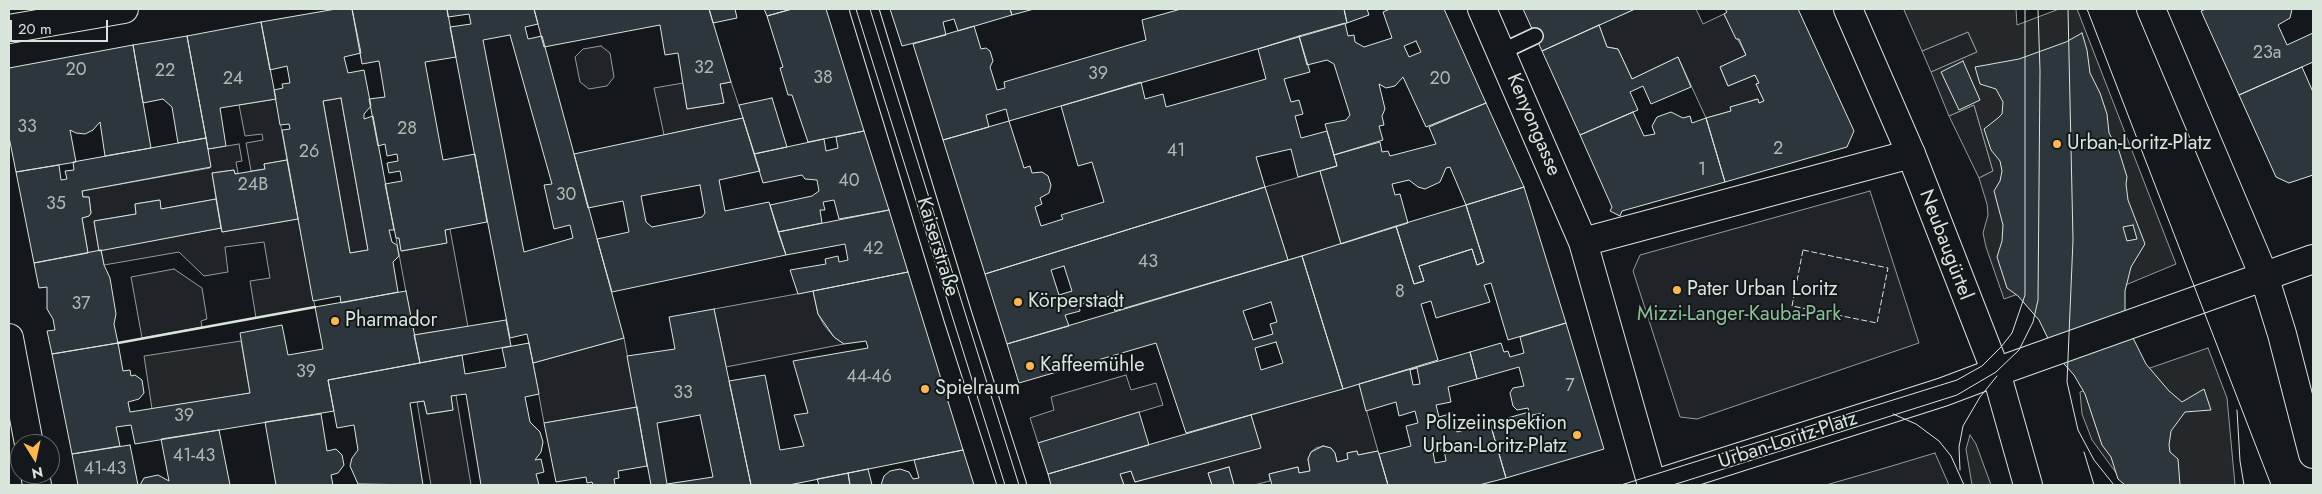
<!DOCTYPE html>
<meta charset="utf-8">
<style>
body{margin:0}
#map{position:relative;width:2322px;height:494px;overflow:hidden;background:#14181c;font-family:Jost,sans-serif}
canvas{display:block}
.frame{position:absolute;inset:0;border:10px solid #d8e6dc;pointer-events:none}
.north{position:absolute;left:10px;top:434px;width:50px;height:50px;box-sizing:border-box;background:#14181c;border:1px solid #626a69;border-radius:50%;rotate:170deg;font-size:14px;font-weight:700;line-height:20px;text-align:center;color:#d8e6dc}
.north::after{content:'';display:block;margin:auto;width:18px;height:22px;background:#ffb74d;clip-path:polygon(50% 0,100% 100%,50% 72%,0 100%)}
.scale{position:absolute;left:10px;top:20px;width:98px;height:22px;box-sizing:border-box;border:2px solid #d8e6dc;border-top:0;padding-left:6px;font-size:15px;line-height:18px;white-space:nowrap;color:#d8e6dc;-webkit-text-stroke:4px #14181c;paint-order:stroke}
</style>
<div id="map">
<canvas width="2322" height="494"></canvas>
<div class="frame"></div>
<div class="north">N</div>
<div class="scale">20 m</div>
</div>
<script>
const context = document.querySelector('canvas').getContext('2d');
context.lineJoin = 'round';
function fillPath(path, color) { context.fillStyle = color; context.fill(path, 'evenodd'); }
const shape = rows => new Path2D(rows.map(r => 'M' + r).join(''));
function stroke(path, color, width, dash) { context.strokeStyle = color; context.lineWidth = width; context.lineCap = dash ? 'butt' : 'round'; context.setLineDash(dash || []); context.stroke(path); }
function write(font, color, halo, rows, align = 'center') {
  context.font = font + ' Jost,sans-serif'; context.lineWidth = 4; context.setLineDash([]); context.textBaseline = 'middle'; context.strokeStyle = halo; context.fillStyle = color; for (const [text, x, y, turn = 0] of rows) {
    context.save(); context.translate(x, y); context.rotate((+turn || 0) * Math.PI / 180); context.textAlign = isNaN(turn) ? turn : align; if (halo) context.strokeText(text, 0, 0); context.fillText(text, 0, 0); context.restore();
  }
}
const green = shape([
 [1635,9,1696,9,1703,24,1724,14,1746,55,1720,67,1728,86,1755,75,1759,83,1756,84,1764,101,1759,103,1757,99,1731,107,1731,111,1706,118,1678,57,1632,79,1618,49,1607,47,1599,25,1635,9],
 [1968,32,1977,52,1931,72,1922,51,1968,32],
 [601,46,610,53,614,77,607,86,589,89,580,82,575,57,583,49,601,46],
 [731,82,743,118,664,135,654,88,683,83,687,109,724,103,720,84,731,82],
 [341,98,368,250,350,253,323,101,341,98],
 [276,99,287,160,264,164,265,169,251,171,246,143,263,140,262,134,245,136,239,105,276,99],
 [1974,105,1993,171,1979,178,1949,116,1974,105],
 [239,144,242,161,236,162,238,173,235,174,234,170,212,173,216,199,161,209,159,200,135,204,136,214,94,221,99,251,88,253,82,218,89,216,91,213,89,197,83,197,82,191,210,168,208,149,239,144],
 [1320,171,1341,244,1288,260,1265,187,1320,171],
 [1870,191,1919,343,1697,419,1680,417,1633,271,1640,255,1870,191],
 [298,219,315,307,256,318,250,281,270,278,264,242,225,247,228,272,204,276,179,252,104,265,101,250,221,228,222,232,298,219],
 [450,229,468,327,414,335,396,238,399,238,402,251,446,243,445,230,450,229],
 [174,269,202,288,207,319,201,321,202,327,142,338,131,277,174,269],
 [813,291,818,314,824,325,834,337,844,344,726,367,714,309,813,291],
 [624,338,637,407,544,423,533,363,624,338],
 [1126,375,1131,390,1156,383,1163,405,1038,443,1030,418,1054,410,1051,397,1126,375],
 [1359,384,1378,451,1358,455,1357,451,1347,453,1348,459,1337,462,1335,453,1331,448,1323,446,1316,448,1311,452,1308,459,1310,471,1299,473,1298,467,1269,474,1270,481,1254,485,1234,485,1229,467,1208,473,1212,485,1124,485,1120,474,1131,471,1135,482,1260,448,1251,415,1359,384],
 [456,395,471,485,431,485,417,402,424,401,427,414,453,410,451,396,456,395],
 [1935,453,1949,485,1826,485,1885,468,1935,453]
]);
fillPath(green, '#202428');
stroke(green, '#939e99', 1);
const parking = shape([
 [1906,9,2016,9,2017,25,2059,9,2077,9,2176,264,2046,318,2055,281,2004,299,1986,247,1983,233,1988,215,1987,204,1979,178,1993,171,1974,105,1949,116,1931,72,1977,52,1968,32,1922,51,1904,10,1906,9],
 [241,341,250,393,152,409,144,356,241,341],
 [2208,348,2227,398,2235,485,2125,485,2092,440,2082,414,2080,392,2208,348],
 [1970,435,1976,444,1991,485,1972,485,1966,449,1970,435]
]);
fillPath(parking, '#24282b');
stroke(parking, '#939e99', 1);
const building = shape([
 [336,9,352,9,361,53,344,57,348,73,364,70,371,106,364,114,364,119,373,116,394,230,389,230,392,242,397,245,399,256,393,262,398,292,341,303,340,296,313,301,282,130,290,129,289,124,280,125,274,90,283,88,282,84,290,83,287,66,270,70,261,22,336,9],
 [341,98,368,250,350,253,323,101,341,98],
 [352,9,447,9,456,57,425,62,443,160,475,154,487,222,445,230,447,243,401,251,399,238,396,238,385,184,402,181,400,171,389,173,387,163,398,161,397,154,387,156,385,144,378,146,369,99,385,97,379,61,362,64,352,9],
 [447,9,534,9,538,24,525,27,528,39,542,36,624,338,533,363,527,334,510,338,450,27,471,24,469,14,448,17,447,9],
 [510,35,552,184,544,185,554,229,570,225,573,238,524,252,483,40,510,35],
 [534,9,709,9,731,82,720,84,724,103,687,109,678,53,665,55,660,25,544,47,534,9],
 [709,9,735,9,737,18,713,23,709,9],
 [764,9,792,9,767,16,764,9],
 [792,9,826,9,864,131,808,142,792,95,788,95,780,68,783,67,767,16,792,9],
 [890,9,1010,9,1012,15,958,31,954,19,943,22,946,35,902,46,890,9],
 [1010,9,1034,9,1012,15,1010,9],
 [1181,9,1344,9,1347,23,1009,121,1006,109,986,115,989,127,943,140,913,44,974,26,981,49,986,48,990,51,993,61,990,67,997,90,1005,88,1004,82,1146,40,1142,20,1181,9],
 [1344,9,1367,9,1369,15,1347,23,1344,9],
 [1390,9,1444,9,1486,103,1426,127,1403,77,1395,86,1386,88,1379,84,1385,109,1382,116,1384,125,1379,126,1383,140,1334,155,1325,124,1346,120,1350,115,1334,64,1327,60,1307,65,1299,36,1345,23,1348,36,1354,35,1355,42,1364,47,1392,38,1383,12,1390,9],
 [1416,41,1421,52,1409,57,1404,46,1416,41],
 [1523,9,1635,9,1542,51,1523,9],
 [1725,9,1798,9,1854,131,1847,147,1725,182,1706,118,1731,111,1730,107,1758,99,1759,103,1764,101,1756,84,1759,83,1755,75,1728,86,1720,67,1746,55,1739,39,1736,39,1724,14,1727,12,1725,9],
 [2206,9,2292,9,2290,18,2278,25,2287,45,2313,33,2313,62,2239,95,2201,11,2206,9],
 [261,22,276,99,220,108,226,146,208,149,187,36,261,22],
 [1599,25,1607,47,1618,49,1632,79,1678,57,1691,87,1651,104,1643,86,1630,92,1638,110,1580,135,1542,51,1599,25],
 [2082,33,2087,50,2090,73,2100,93,2107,114,2109,133,2119,151,2127,177,2126,184,2128,200,2145,244,2131,267,2125,291,2125,311,2130,332,2146,364,2169,391,2182,402,2204,389,2211,410,2185,412,2171,431,2169,445,2170,452,2178,459,2180,485,2125,485,2118,479,2111,457,2102,445,2085,394,2074,375,2056,355,2039,320,2018,296,2007,288,1997,257,2002,241,2003,225,1994,191,2000,181,2002,171,2000,161,1991,150,1984,129,1998,118,2002,114,2003,102,1996,89,1980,84,1975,67,2019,59,2066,42,2082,33],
 [187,36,206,138,178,143,172,107,163,99,143,103,133,45,187,36],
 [1299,36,1310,72,1284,79,1291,102,1299,100,1303,114,1295,116,1301,138,1327,131,1337,166,1298,177,1291,149,1256,157,1265,187,985,274,943,140,1009,121,1024,168,1030,166,1032,173,1042,172,1048,176,1051,185,1049,193,1040,198,1042,204,1035,207,1041,226,1063,219,1061,215,1104,202,1092,162,1078,166,1061,106,1141,82,1145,99,1163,94,1166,107,1266,79,1258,49,1299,36],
 [133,45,151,148,105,156,100,122,93,130,85,134,76,133,70,130,76,162,16,172,9,137,9,68,133,45],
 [1963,61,1980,100,1959,110,1941,72,1963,61],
 [2302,67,2313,92,2313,175,2289,183,2276,177,2239,95,2302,67],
 [772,98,787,147,754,154,739,105,772,98],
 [1486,103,1524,187,1466,205,1450,167,1446,168,1440,182,1425,189,1418,187,1409,180,1392,184,1395,195,1400,194,1408,223,1341,244,1320,171,1337,166,1334,155,1380,142,1382,152,1388,151,1390,156,1436,144,1429,127,1486,103],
 [1633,112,1644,136,1655,134,1652,126,1657,117,1671,112,1683,118,1690,116,1692,123,1706,118,1725,182,1622,211,1620,216,1610,211,1612,207,1580,135,1633,112],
 [743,118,760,171,719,180,725,211,769,202,786,255,612,292,597,239,629,232,623,201,588,208,574,154,743,118],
 [700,185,705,213,702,217,652,227,646,222,641,196,700,185],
 [864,131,889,210,839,219,834,200,823,202,825,210,820,210,822,223,778,232,770,205,812,196,819,191,817,180,805,179,802,175,763,183,754,154,824,139,826,151,838,148,836,137,864,131],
 [206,138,211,167,82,191,83,197,89,197,91,213,89,216,82,218,88,253,34,263,16,172,59,165,61,180,67,179,65,171,74,170,73,162,206,138],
 [287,160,298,219,222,232,212,173,234,170,235,174,265,169,264,164,287,160],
 [1265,187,1288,260,1115,311,1110,296,1079,305,1080,311,1065,315,1069,326,1007,344,985,274,1265,187],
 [1064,266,1072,291,1059,295,1051,270,1064,266],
 [1524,187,1566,323,1508,340,1491,283,1484,285,1490,302,1436,318,1431,301,1421,304,1438,360,1343,389,1302,256,1396,226,1414,284,1424,281,1419,266,1472,249,1477,265,1484,262,1466,205,1524,187],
 [216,199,221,228,99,251,94,221,136,214,135,204,160,200,161,209,216,199],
 [1466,205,1484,262,1477,265,1472,249,1419,266,1424,281,1414,284,1396,226,1466,205],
 [889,210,908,272,798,294,790,270,826,264,825,259,838,256,839,262,848,260,845,244,786,255,778,232,889,210],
 [2133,225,2137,239,2127,241,2123,227,2133,225],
 [101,250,104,265,110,278,116,314,114,324,118,343,52,354,47,331,55,330,53,319,47,309,47,287,39,288,34,263,101,250],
 [1302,256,1343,389,1186,433,1156,343,1019,383,1007,344,1302,256],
 [1271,302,1277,322,1270,324,1273,334,1253,340,1243,311,1271,302],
 [1276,342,1283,363,1261,370,1255,348,1276,342],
 [908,272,963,450,789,485,751,485,729,381,765,375,780,450,804,446,794,415,808,413,793,361,868,348,866,341,844,344,834,337,818,314,813,291,908,272],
 [406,291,420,363,328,380,334,411,135,444,131,425,116,427,120,446,72,454,52,354,118,343,123,371,130,370,131,376,135,375,142,380,144,393,139,399,128,402,130,412,250,393,240,333,282,325,288,355,323,349,315,307,406,291],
 [714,309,751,485,651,485,627,356,675,349,669,317,714,309],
 [700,415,713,477,667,484,657,423,700,415],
 [506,320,511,346,420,363,414,335,506,320],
 [1566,323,1604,449,1506,478,1490,423,1529,412,1528,408,1517,410,1513,406,1510,393,1513,388,1524,386,1519,367,1477,379,1470,352,1501,343,1504,352,1508,351,1510,357,1524,353,1520,337,1566,323],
 [1544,413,1547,426,1535,429,1532,415,1544,413],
 [529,343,539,394,525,397,530,422,540,432,543,442,541,452,535,460,541,459,544,472,536,474,539,485,481,485,466,394,451,396,453,410,427,414,424,401,410,403,423,485,358,484,350,466,352,458,358,450,354,425,337,428,328,380,462,355,465,374,506,367,502,348,529,343],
 [1470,352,1477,379,1448,387,1451,402,1436,405,1439,417,1453,413,1457,432,1490,423,1506,478,1479,485,1388,485,1379,454,1411,446,1406,426,1418,423,1415,411,1399,416,1396,402,1366,411,1359,384,1470,352],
 [1417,368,1420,384,1413,385,1410,370,1417,368],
 [1444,449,1446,461,1435,463,1433,452,1444,449],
 [637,407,647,466,618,471,619,478,614,479,615,485,593,485,592,482,587,483,586,477,556,482,544,423,637,407],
 [1139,412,1149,445,1048,474,1038,443,1139,412],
 [321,414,327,451,336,449,342,455,344,465,338,473,331,475,333,485,276,485,265,422,321,414],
 [1251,415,1261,448,1135,482,1131,471,1120,474,1124,485,1051,485,1048,474,1251,415],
 [219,430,230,485,140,485,144,478,158,475,169,481,161,439,219,430],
 [130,445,138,485,78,485,72,454,130,445],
 [1323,446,1331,448,1335,453,1337,462,1348,459,1347,453,1357,451,1358,455,1378,451,1388,485,1272,485,1269,474,1298,467,1299,473,1310,471,1308,459,1311,452,1323,446],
 [963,450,974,485,881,485,884,476,890,471,900,469,909,472,913,479,919,478,914,460,963,450],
 [1229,467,1234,485,1212,485,1208,473,1229,467],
 [868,469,872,485,850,485,848,473,868,469],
 [848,473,850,485,819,485,817,479,848,473]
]);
fillPath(building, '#2c363c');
stroke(building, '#d8e6dc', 1);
const lane = shape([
 [1501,52,1535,36]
]);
const street = shape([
 [864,9,958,317,1012,485],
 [1482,9,1583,242,1652,485],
 [9,29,124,9],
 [1583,242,1911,154],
 [9,338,29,444],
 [35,474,37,485],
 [1652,485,1943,392,1996,372]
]);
const secondary = shape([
 [1996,372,2313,259]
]);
const primary = shape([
 [1848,9,1911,154,1996,372,2028,485],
 [2151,9,2264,276,2282,334,2313,454]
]);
stroke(lane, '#d8e6dc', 18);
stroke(street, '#d8e6dc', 30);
stroke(secondary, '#d8e6dc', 30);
stroke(primary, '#d8e6dc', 30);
stroke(lane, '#14181c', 15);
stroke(street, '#14181c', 28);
stroke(secondary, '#14181c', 28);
stroke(primary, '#14181c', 28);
stroke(shape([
 [856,9,1005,485],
 [870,9,1019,485],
 [2068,9,2073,240,2067,382,2078,430,2094,460,2114,485],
 [2087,9,2271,485],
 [2237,410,2240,461,2244,485],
 [1893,414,1916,424,1939,441,1951,456,1964,485],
 [2084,452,2094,485],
 [1960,470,1959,447,1963,426,1980,397,1997,376],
 [1621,485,1957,380,1982,366,2001,347,2012,333,2025,295,2025,9],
 [1673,485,1957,395,1996,372,2019,350,2033,322,2038,300,2040,71,2038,9]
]), '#d8e6dc', 1);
stroke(shape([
 [1803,250,1888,268,1877,323,1792,306,1803,250]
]), '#d8e6dc', 1, [6, 2.5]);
stroke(shape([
 [118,343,315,307]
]), '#d8e6dc', 2.5);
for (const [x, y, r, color] of [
 [2057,144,5,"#ffb74d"],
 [1677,290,5,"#ffb74d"],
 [1018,302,5,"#ffb74d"],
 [335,321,5,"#ffb74d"],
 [1030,366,5,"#ffb74d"],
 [925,389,5,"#ffb74d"],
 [1577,435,5,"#ffb74d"]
]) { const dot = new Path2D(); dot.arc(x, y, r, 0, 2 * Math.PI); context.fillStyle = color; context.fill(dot); stroke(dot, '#14181c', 2); }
write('18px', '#adbab4', null, [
 ["23a",2267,54],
 ["32",704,69],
 ["20",76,71],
 ["22",165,72],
 ["39",1098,75],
 ["38",823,79],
 ["24",233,80],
 ["20",1440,80],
 ["33",27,128],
 ["28",407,130],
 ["2",1778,150],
 ["41",1176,152],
 ["26",309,153],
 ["1",1702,171],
 ["40",849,182],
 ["24B",253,186],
 ["30",566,196],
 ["35",56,205],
 ["42",873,250],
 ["43",1148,263],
 ["8",1400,293],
 ["37",81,305],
 ["39",306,373],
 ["44-46",869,378],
 ["7",1570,387],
 ["33",683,394],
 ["39",184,417],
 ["41-43",194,457],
 ["41-43",105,470]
]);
write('20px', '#d8e6dc', '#14181c', [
 ["Kenyongasse",1533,125,67],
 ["Neubaugürtel",1945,245,69],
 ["Kaiserstraße",937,247,73],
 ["Urban-Loritz-Platz",1788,441,-18]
]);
write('20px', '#d8e6dc', '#14181c', [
 ["Urban-Loritz-Platz",2067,144],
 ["Pater Urban Loritz",1687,290],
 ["Körperstadt",1028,302],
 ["Pharmador",345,321],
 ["Kaffeemühle",1040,366],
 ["Spielraum",935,389],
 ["Polizeiinspektion",1567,424,"right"],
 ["Urban-Loritz-Platz",1567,447,"right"]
], 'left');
write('20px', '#8ac095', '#14181c', [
 ["Mizzi-Langer-Kauba-Park",1739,315]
]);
</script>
